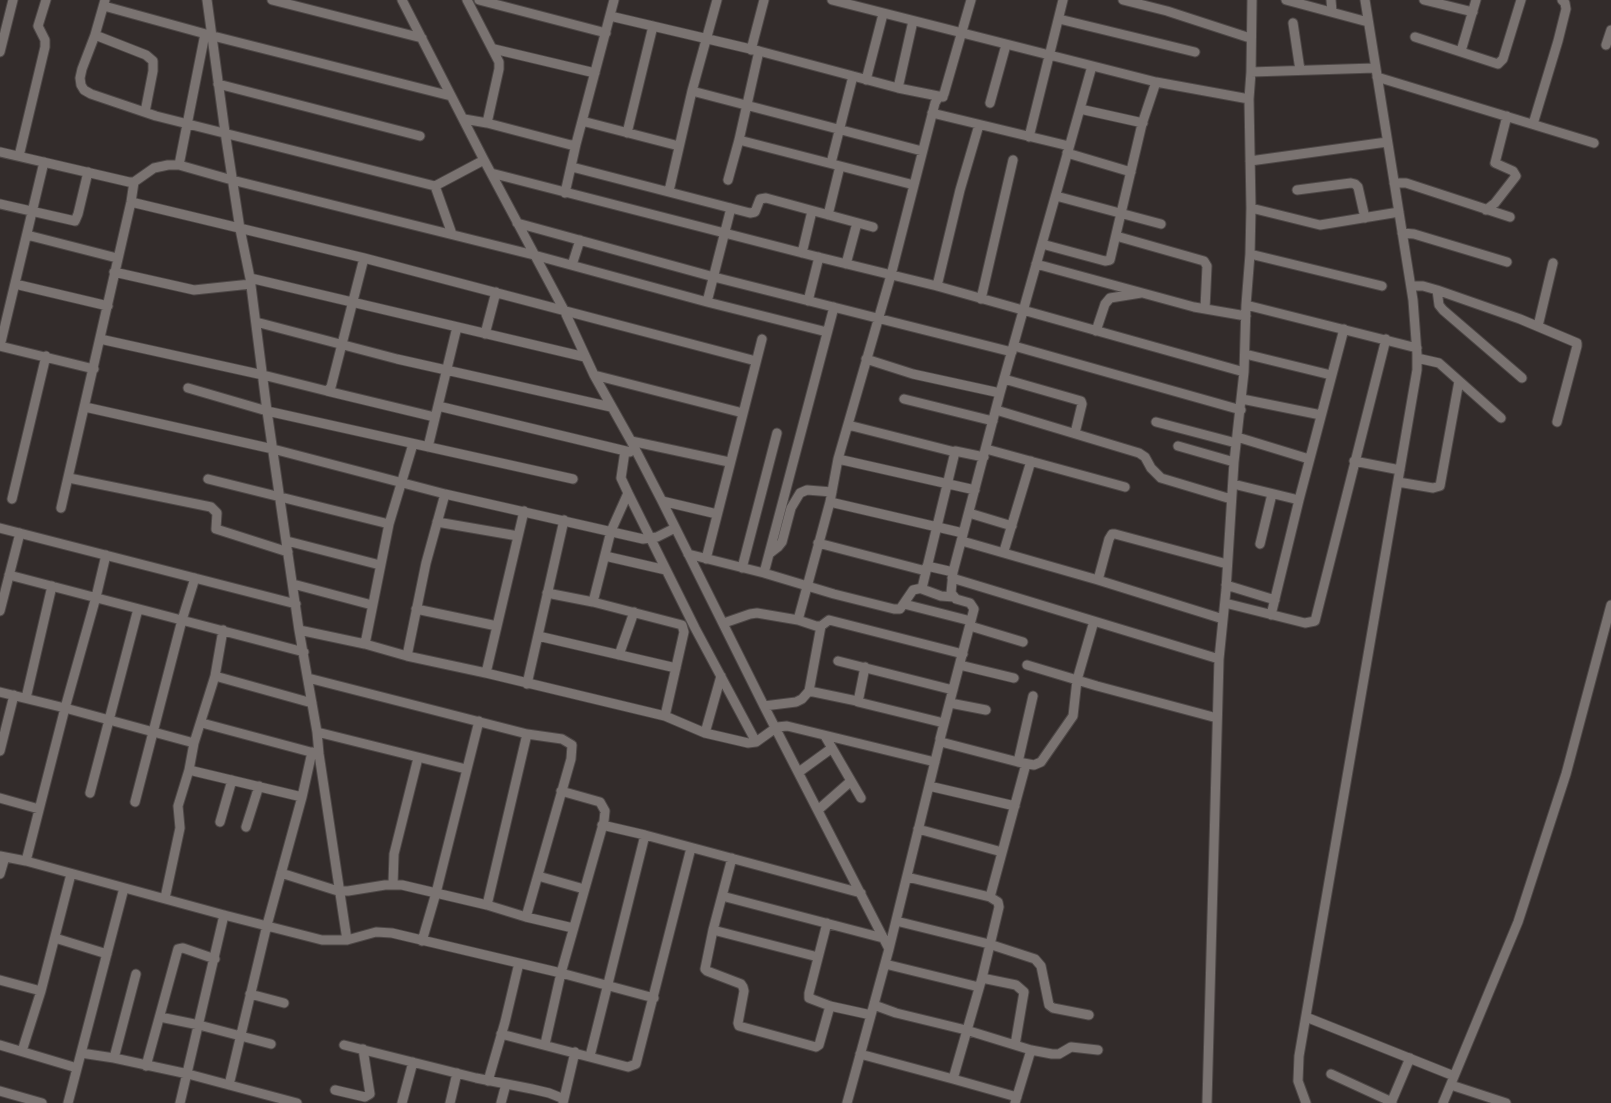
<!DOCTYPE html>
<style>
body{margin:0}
canvas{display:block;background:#332c2b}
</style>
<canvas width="1611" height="1103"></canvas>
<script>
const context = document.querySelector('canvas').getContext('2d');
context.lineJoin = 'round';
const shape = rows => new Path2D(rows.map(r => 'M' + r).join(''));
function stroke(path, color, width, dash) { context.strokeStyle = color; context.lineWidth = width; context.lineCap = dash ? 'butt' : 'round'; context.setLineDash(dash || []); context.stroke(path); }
const minor = shape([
 [105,0,95,35,82,69,80,78,81,85,84,90,91,94,156,116,435,186,452,234],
 [207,0,225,132,240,229,250,278,267,411,299,630,317,732,319,754,347,940],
 [272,0,422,38],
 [402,0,484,160,564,310,594,375,631,441,662,501,764,706,889,949],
 [467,0,499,62,499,69,487,123],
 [479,0,606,33],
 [832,0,1156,82,1249,99],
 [1123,0,1167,11,1250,38],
 [1286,0,1368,22],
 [1331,0,1332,12],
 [1424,0,1473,12],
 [104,6,213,36,451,96],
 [610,16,759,51,898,88,943,97],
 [1059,19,1195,52],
 [1293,23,1300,70],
 [95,35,146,55,153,61,153,71,145,112],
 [1415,37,1498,64,1503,59,1521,0],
 [1606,45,1611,30],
 [494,49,595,73],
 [751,50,764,0],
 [1461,51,1476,0],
 [0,52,13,0],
 [1092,66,1000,393,953,572,951,593,956,599,970,603,974,609,940,739,941,742,1018,762,1034,765,1041,762,1073,716,1077,680,1094,621],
 [1251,72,1375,68],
 [1377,77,1594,143],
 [866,80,883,14],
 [218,84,420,136],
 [898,88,913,21],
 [692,91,922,151],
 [990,103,1006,45],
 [1080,109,1143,123],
 [932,113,1069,146],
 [464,119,487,123,571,145,576,144,614,0],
 [582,121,679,146],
 [1533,124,1558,41,1566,9,1565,3,1562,0],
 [627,133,653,26],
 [1029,137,1063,0],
 [739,140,914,185],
 [0,152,129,182,134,182,154,168,168,165,179,165,205,34],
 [1067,153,1131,172],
 [19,156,45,47,45,40,38,26,46,0],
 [1250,161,1387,142],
 [831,163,853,76],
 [179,165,232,180,534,255,707,302,827,332],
 [572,167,750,213,755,212,760,199,766,198,873,227],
 [491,173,814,256,937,286,1244,372],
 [728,180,739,140,759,51],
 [1394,183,1406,183,1510,217],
 [435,186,484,160],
 [1297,190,1351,183,1355,184,1358,187,1365,218],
 [669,191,692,91,717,0],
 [565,193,576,144],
 [1056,196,1161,224],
 [131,202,364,258,756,361],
 [0,204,75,221,78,214,88,172],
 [1251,208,1320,225,1399,212],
 [1486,210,1495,203,1516,176,1513,171,1495,163,1507,116],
 [828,215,840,166],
 [517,223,714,277,1012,352],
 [1402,233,1414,234,1507,262],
 [27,235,117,258],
 [1116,236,1204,261,1207,266,1205,309],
 [1042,244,1105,261,1110,260,1142,124,1156,82],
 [802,253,812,211],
 [1250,254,1382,286],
 [846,264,857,223],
 [1036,264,1194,307,1246,316],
 [572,265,580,240],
 [114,272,194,290,251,284],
 [250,278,585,357],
 [15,284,108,306],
 [937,286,960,190,979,125],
 [1411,286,1423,286,1437,290,1520,319,1577,343,1577,346,1557,422],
 [1437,290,1439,305,1443,310,1522,378],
 [981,299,1013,160],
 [808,301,819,257],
 [707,302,731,208],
 [1246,305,1417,348],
 [256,322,397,359,611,407],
 [1538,326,1553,263],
 [1096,331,1105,304,1110,298,1141,293],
 [485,334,496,292],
 [100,339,263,375,327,391,331,387,364,258],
 [0,346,44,162],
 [0,346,94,369],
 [1014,346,1241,410],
 [1245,354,1331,375],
 [1417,358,1439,363,1501,418],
 [866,359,913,374,1000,393],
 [594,375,743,413],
 [1004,379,1081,401,1082,404,1075,433],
 [188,388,267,411,573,479],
 [327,391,435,417],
 [904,399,993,421],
 [1242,399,1321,415],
 [438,406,630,452],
 [85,407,273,449,445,494,643,539,657,537,675,528],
 [996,410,1139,453,1145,457,1151,468,1161,478,1231,499],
 [1156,422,1236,443],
 [1237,437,1309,459],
 [631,441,729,462],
 [1178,446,1234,462],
 [428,447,457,327],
 [986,449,1125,487],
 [625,451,621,478,628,493,695,628,756,742],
 [955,451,984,457],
 [838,459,975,490],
 [1354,461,1400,470],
 [69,478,211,507,217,513,216,529,288,552],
 [208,479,389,524],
 [1398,482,1433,488,1440,486,1459,381],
 [1233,484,1299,500],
 [12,499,46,356],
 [662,501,717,514],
 [830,502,963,533],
 [61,508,131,202,134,182],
 [969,513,1012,526],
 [437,522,518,536],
 [0,528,296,604],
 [287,541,380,565],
 [962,541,1098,580,1223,619],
 [818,543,926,571],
 [1260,544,1272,494],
 [1004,551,1031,461],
 [688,554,764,573,834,594,894,609,900,609,913,590,922,588,955,452,848,425],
 [769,554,778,547,782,542,791,508,800,493,807,490,832,492],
 [605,556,666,570],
 [706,559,762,339],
 [927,566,953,572],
 [742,568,777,433],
 [764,573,834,307],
 [9,575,304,652],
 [952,578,1219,659],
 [1098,580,1109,539,1112,534,1115,534,1227,564],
 [293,584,372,605],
 [1226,585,1275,600],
 [922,589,941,596,954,597],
 [547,593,593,602,682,625,684,632,665,716],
 [593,602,611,531,628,493],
 [1225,603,1305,623,1315,621,1386,339],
 [904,604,971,621],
 [416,609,497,626],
 [0,611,20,533],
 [1271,615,1299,500,1344,329],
 [798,620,830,502,838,459,891,275,935,103,938,98,944,94,971,0],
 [724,623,750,614,757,613,798,620,816,626,821,626,829,620,963,654],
 [970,626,1023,642],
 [299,630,365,644,407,656,486,673,665,716,705,733,748,743,756,742,777,727,787,726,935,762],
 [538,636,676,668],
 [365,644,389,524,413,444],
 [619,655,634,612],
 [407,656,426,563,445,494],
 [838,661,953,690],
 [960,665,1014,678],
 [1027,665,1097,686,1217,718],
 [865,667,858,702,944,723],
 [486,673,524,511],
 [215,676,312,703],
 [308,678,527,734,562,739,572,745,571,759,526,917],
 [527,684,564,520],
 [809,691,821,626],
 [0,692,65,708,194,743],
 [26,698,52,586],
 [950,703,986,710],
 [764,706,796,702,802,699,809,691,857,701],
 [202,723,318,754],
 [317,732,466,769],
 [705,733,721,676],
 [825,736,861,798],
 [0,751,14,695],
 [1018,762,1033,696],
 [189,770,302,797],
 [799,772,832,748],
 [929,786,1015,806],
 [90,793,138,609],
 [0,798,39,809],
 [135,802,182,620,195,578],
 [818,810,851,781],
 [220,822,232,780],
 [602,825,645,835,861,893],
 [246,827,259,786],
 [918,829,1002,852],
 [0,856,26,861,224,915,322,940,347,940,376,932,392,933,561,973,654,998],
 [732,858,713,930,705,969,707,971,741,984,743,987,744,991,738,1023,739,1026,816,1047,819,1045,830,1006],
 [26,861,65,708,96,597,106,555],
 [281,873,338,891,348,891,385,885,402,885,487,905,526,917,573,928],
 [0,874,5,857],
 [538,876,584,889],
 [393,884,394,854,418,758],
 [722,896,883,938],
 [990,897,1026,764],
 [165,898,180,828,178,806,189,770,194,743,215,676,223,630],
 [487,905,527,734],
 [896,921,989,944,1035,959,1041,966,1049,1005,1053,1008,1089,1015],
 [827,923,809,993,809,998,830,1006,871,1015],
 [713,930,818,957],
 [55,938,107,954],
 [422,941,436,893,479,721],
 [885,964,979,987],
 [982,978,1016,985,1024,992,1015,1045],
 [0,980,41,991],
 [250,994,284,1003],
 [874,1005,896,1013,966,1030,1031,1050,1052,1054,1059,1054,1071,1047,1098,1050],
 [160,1017,199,1025,271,1044],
 [1306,1017,1454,1076],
 [501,1034,628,1067,636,1064,691,848],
 [545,1044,561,973,604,821,605,811,600,802,561,791],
 [0,1045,77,1068],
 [344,1045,476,1078,532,1089,549,1093,564,1099],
 [22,1051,41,991,71,874],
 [81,1053,114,1058,188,1074,297,1103],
 [860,1054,953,1079,982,978,999,907,998,902,990,897,907,877],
 [590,1056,645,835],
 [114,1058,136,974],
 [146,1066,178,949,183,948,215,959],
 [1331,1074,1392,1102],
 [953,1079,1017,1097],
 [488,1081,505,1022,519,963],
 [229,1085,267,925,302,797,312,752],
 [1451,1085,1506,1103],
 [335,1090,365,1097,370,1094,363,1049],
 [0,1091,42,1103],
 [68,1103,124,888],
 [180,1103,224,915],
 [402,1103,413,1062],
 [450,1103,457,1073],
 [501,1103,506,1084],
 [563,1103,575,1052],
 [847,1103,889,949,940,741],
 [1015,1103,1031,1050],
 [1207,1103,1219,659,1226,590,1234,462,1244,372,1246,305,1250,254,1251,208,1249,99,1251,72,1252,0],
 [1306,1103,1298,1081,1299,1056,1417,370,1417,354,1413,300,1365,0],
 [1391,1103,1410,1058],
 [1443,1103,1518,922,1566,774,1611,605]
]);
stroke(minor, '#4e4847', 11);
stroke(minor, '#7a7371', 9);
</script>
